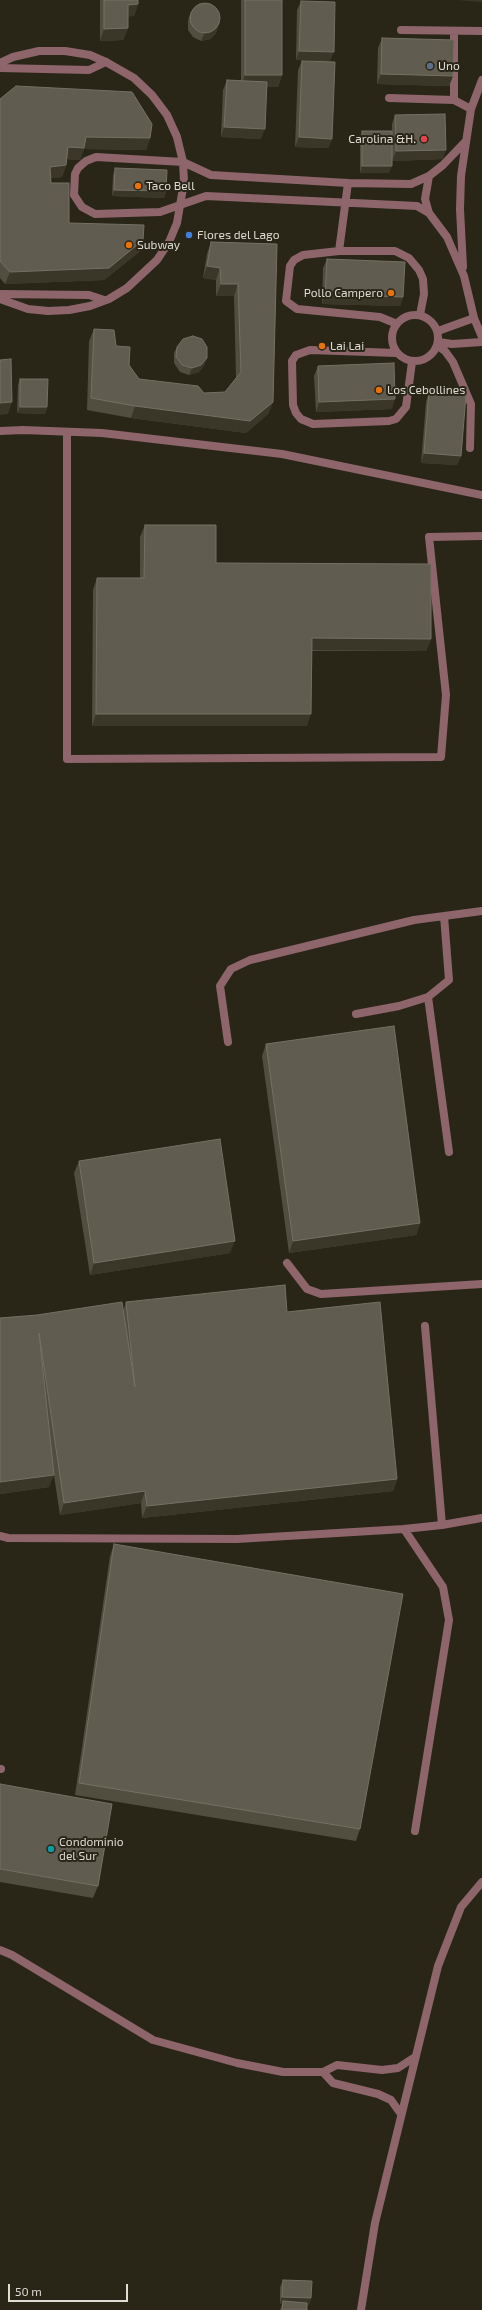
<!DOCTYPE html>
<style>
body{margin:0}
#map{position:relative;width:482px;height:2310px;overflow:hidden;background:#292618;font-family:"Exo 2",sans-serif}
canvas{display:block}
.scale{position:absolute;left:8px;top:2284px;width:120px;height:18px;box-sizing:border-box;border:2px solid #dedcd3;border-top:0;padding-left:5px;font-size:12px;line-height:14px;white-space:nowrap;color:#dedcd3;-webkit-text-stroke:3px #292618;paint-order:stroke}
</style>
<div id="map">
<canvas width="482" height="2310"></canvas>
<div class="scale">50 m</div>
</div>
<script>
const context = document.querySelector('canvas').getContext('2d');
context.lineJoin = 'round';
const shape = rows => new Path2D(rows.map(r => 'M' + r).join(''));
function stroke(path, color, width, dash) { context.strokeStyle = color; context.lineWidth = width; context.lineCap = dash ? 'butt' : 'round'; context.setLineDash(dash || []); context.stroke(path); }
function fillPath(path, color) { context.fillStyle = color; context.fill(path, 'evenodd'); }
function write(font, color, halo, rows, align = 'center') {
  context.font = font + ' "Exo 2",sans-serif'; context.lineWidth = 4; context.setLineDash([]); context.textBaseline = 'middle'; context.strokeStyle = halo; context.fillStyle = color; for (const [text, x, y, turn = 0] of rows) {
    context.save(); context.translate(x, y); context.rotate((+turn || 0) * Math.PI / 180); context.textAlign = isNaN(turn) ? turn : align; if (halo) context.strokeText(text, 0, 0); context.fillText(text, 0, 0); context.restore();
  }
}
stroke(shape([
 [401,30,482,31],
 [0,63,13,57,39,51,65,51,90,55,106,62,134,78,152,95,167,115,177,137,183,162,184,182,177,223,169,242,157,260,127,288,109,299,90,306,69,310,48,311,28,309,0,299],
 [0,68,89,70,106,62],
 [389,98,454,100,471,109],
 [454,100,454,31],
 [465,142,443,165,429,176,411,184,348,183,211,175,183,162,96,157,86,161,78,168,75,174,74,195,82,207,95,214,160,212,206,196,417,206,429,213,447,237,464,276,474,318,482,337],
 [348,183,339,251,395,251,409,258,419,270,423,279,424,294,420,315],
 [429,213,425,199,429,176],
 [339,251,303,255,294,260,290,266,286,301,297,309,380,317,397,324],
 [463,267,460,209,461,176,471,109,482,80],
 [0,294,89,295,104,300],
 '392 338a23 23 0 1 1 46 0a23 23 0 1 1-46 0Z',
 [438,331,474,318],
 [439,342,452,344,482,342],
 [438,346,445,351,453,362,471,404,470,448],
 [397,353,310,350,296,355,292,361,293,405,296,413,301,419,313,424,389,421,396,419,406,407,412,362],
 [67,432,67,759,441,757,446,695,429,537,482,536],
 [428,997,449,1152],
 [356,1014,399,1006,428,997,449,980,444,916],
 [228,1042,220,986,231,969,250,960,414,920,482,911],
 [287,1263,307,1289,321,1294,482,1284],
 [425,1326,442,1525],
 [404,1529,443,1587,449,1620,415,1831],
 [0,1536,8,1538,237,1539,404,1529,442,1525,482,1518],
 [0,1769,1,1769]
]), '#8e656b', 8);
stroke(shape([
 [0,431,23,430,102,433,282,454,482,495],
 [0,1950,12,1955,153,2040,237,2063,283,2072,323,2072,337,2065,382,2070,398,2068,415,2057],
 [323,2072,333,2083,378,2094,391,2100,401,2114],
 [361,2310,375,2223,438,1966,461,1907,482,1882]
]), '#8e656b', 8);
fillPath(shape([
 [100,0,138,0,138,4,134,16,128,16,128,28,123,40,100,41],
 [241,0,282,0,282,75,278,87,267,87,261,139,221,137,223,90,227,80,241,81],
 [301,1,330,61,296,60,297,10],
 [190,14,216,33,210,39,201,41,193,37,188,30,188,21],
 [382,38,453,76,449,86,377,84,378,48],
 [302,61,332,139,328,148,295,147,298,70],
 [0,99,150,138,146,150,84,149,80,160,67,159,66,165,62,177,51,178,51,183,69,223,143,240,139,252,104,280,5,284,0,278],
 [395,115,443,159,392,161,392,145,389,173,360,173,360,138,362,131,392,131,392,124],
 [115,168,166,191,164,198,112,196,113,175],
 [211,242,277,244,273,402,268,414,246,433,131,418,87,410,89,341,94,329,116,346,129,365,139,379,204,393,225,392,236,378,234,296,216,296,216,280,203,278,207,254],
 [327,259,403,297,400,306,322,304,323,268],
 [177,347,205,364,199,372,189,375,180,372,174,363,174,353],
 [318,366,392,409,316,412,314,376],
 [20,379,47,407,45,414,17,413,18,385],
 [429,392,461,456,457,465,421,463,426,402],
 [145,525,216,563,431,639,426,651,312,651,307,726,92,726,93,590,97,578,140,578,140,537],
 [266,1044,420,1223,416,1235,289,1253,262,1056],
 [79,1161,230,1253,90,1275,74,1173],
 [126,1302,287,1312,397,1479,393,1491,142,1518,141,1503,60,1515,53,1469,49,1487,0,1494,0,1318,123,1311],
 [114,1544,360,1829,356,1841,75,1795,110,1556],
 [0,1784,98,1886,93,1898,0,1882],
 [283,2280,311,2298,309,2305,307,2305,307,2310,280,2310,282,2304,280,2304,280,2287]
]), '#514d3f');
fillPath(shape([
 [458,0,482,0,482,2],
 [138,4,134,16,123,17,128,5],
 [219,26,216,33,210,39,201,41,204,34],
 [128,28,123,40,100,41,104,29],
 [299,51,334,52,330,61,296,60],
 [381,74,453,76,449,86,377,84],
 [245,75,282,75,278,87,241,87],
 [224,127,265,129,261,139,221,137],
 [86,137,150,138,146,150,84,149,80,160,63,159,68,147],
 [299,137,332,139,328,148,295,147],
 [446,150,443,159,392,161,396,151],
 [66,165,62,177,46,179,50,167],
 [362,166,392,166,389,173,360,173],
 [114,190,166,191,164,198,112,196],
 [143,240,139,252,104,280,5,284,10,272],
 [207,266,220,268,216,280,203,278],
 [221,284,238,284,234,296,216,296],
 [325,294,403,297,400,306,322,304],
 [207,358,205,364,199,372,189,375,192,368],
 [395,399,392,409,316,412,319,402],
 [12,402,8,414,0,415,0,403],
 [273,402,268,414,246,433,131,418,135,406],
 [20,407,47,407,45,414,17,413],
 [424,453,461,456,457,465,421,463],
 [312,638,431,639,426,651,308,650],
 [96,714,311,714,307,726,92,726],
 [420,1223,416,1235,289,1253,293,1241],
 [235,1241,230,1253,90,1275,94,1263],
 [54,1475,49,1487,0,1494,0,1482],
 [397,1479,393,1491,142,1518,147,1506],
 [145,1491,141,1503,60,1515,64,1503],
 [282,2297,311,2298,309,2305,283,2304,283,2301,282,2304,280,2304]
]), '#3a3729');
const building = shape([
 [104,0,138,0,138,4,128,5,128,28,104,29,104,0],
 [245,0,282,0,282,75,245,75,245,0],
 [301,1,335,2,334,52,299,51,301,1],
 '190 18a15 15 0 1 1 30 0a15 15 0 1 1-30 0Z',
 [382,38,454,40,453,76,381,74,382,38],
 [302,61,335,62,332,139,299,137,302,61],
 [227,80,267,82,265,129,224,127,227,80],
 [16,86,132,92,152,124,150,138,86,137,84,148,68,147,66,165,50,167,51,183,69,183,69,223,144,225,143,240,109,268,10,272,0,261,0,99,16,86],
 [445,114,446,150,396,151,395,115,445,114],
 [362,131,392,131,392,166,362,166,362,131],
 [115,168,167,170,166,191,114,190,115,168],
 [211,242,277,244,273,402,250,421,135,406,91,398,94,329,114,330,116,346,130,347,129,365,139,379,198,386,204,393,225,392,241,372,238,284,221,284,220,268,207,266,211,242],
 [327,259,405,262,403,297,325,294,327,259],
 [193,336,202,339,207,347,207,358,201,365,192,368,182,365,176,357,177,347,183,339,193,336],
 [11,359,12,402,0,403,0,360,11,359],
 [394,363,395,399,319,402,318,366,394,363],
 [20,379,48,379,47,407,20,407,20,379],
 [429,392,466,395,461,456,424,453,429,392],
 [145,525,216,525,216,563,431,564,431,639,312,638,311,714,96,714,97,578,144,578,145,525],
 [394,1026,420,1223,293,1241,266,1044,394,1026],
 [220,1139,235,1241,94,1263,79,1161,220,1139],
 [285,1285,287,1312,380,1302,397,1479,147,1506,145,1491,64,1503,39,1333,54,1475,0,1482,0,1318,37,1315,122,1302,135,1387,126,1302,285,1285],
 [114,1544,403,1594,360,1829,79,1783,114,1544],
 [0,1784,112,1804,98,1886,0,1869,0,1784],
 [283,2280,312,2281,311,2298,282,2297,283,2280],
 [283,2301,307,2303,307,2310,282,2310,283,2301]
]);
fillPath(building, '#605c4f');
stroke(building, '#747064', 1);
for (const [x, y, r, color] of [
 [430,66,4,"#5c6f8a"],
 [424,139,4,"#e0444e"],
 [138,186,4,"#e8710a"],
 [189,235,4,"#3f7fe0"],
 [129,245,4,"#e8710a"],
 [391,293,4,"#e8710a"],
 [322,346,4,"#e8710a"],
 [379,390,4,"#e8710a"],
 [51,1849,4,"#0f9aa8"]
]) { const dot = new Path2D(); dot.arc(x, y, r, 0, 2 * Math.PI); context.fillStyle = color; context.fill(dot); stroke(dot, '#292618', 1.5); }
write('12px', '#dedcd3', '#292618', [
 ["Uno",438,66],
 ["Carolina &H.",416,139,"right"],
 ["Taco Bell",146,186],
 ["Flores del Lago",197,235],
 ["Subway",137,245],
 ["Pollo Campero",383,293,"right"],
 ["Lai Lai",330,346],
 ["Los Cebollines",387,390],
 ["Condominio",59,1842],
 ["del Sur",59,1856]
], 'left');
</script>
